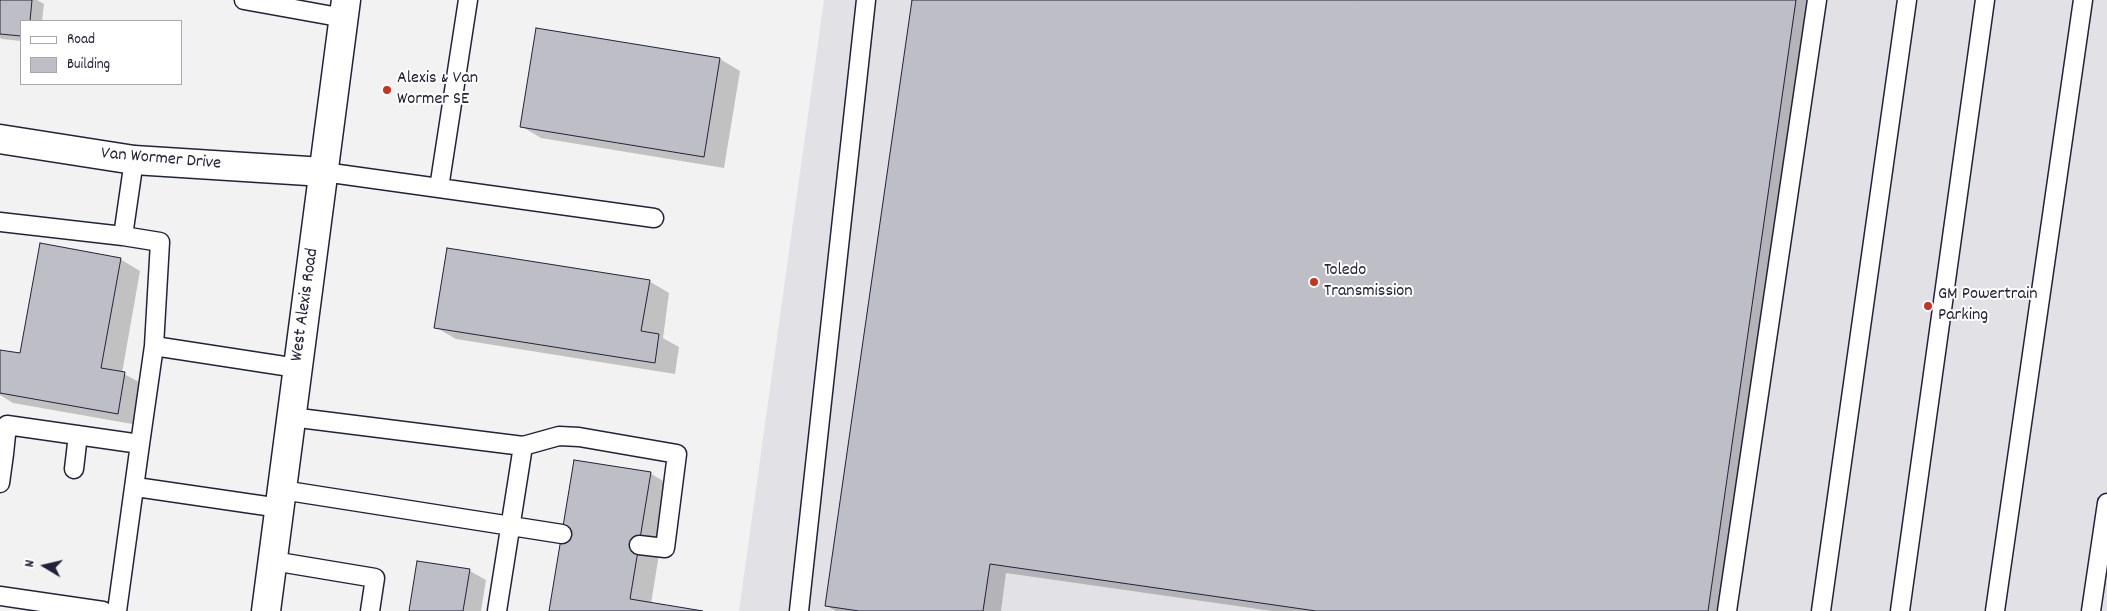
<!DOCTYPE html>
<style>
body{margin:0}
#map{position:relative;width:2107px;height:611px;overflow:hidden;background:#f2f2f3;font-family:Dekko,sans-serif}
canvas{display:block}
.legend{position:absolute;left:20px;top:20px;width:162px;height:65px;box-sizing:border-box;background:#fff;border:1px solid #a7a7b1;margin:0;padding:6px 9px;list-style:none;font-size:15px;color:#22223b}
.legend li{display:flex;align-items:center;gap:10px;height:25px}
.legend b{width:25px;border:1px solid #a7a7b1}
.north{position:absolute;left:20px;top:541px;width:50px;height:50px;-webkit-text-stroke:4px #fff;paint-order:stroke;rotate:279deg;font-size:14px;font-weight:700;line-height:20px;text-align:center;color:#22223b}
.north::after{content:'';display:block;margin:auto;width:18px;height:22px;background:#22223b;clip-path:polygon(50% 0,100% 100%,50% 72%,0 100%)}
</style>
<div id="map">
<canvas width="2107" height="611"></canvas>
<ul class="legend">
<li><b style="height:6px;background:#fff"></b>Road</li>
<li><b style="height:14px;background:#bebec6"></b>Building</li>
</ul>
<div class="north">N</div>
</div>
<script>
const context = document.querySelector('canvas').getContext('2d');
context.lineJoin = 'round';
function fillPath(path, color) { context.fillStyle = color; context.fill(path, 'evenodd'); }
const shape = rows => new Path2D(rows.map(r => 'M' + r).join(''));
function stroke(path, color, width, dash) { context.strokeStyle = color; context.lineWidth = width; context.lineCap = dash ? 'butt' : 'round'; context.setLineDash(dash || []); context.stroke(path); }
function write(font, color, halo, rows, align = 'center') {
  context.font = font + ' Dekko,sans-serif'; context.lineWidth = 4; context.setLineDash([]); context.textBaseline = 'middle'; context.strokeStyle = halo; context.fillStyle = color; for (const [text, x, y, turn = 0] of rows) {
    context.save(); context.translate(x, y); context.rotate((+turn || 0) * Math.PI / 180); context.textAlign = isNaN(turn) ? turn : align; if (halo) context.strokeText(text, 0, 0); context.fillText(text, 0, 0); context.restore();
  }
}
fillPath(shape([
 [824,0,2107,0,2107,611,739,611]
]), '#e2e2e6');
fillPath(shape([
 [0,0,37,0,44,4,42,21,21,21,21,41,2,39,0,38],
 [913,0,1814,0,1726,611,1272,611,1006,573,1001,611,836,611,827,606],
 [537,29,720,59,740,71,724,168,541,138,521,126],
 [120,259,140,271,122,373,145,385,138,425,13,403,0,395,0,353,21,355],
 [649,281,669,293,663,338,679,347,675,374,456,339,435,327],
 [650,473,670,485,651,604,695,611,551,611],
 [470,571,486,580,481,611,410,611]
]), '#0003');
const building = shape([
 [0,0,32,0,30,21,21,21,21,36,0,34,0,0],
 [912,0,1796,0,1708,611,1316,611,990,564,983,611,859,611,825,606,912,0],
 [536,28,720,58,704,157,520,127,536,28],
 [40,243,121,258,101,368,125,372,118,414,0,393,0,350,20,353,40,243],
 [447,248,650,280,641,331,659,334,655,363,434,328,447,248],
 [574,460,651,472,630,599,703,611,549,611,574,460],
 [417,561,470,569,463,611,409,611,417,561]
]);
fillPath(building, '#bebec6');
stroke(building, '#22223b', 1);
const lane = shape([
 [244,0,344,18],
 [134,160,123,236,160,242,154,346,297,368],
 [324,172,654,218],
 [439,188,468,0],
 [0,222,123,236],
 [291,417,523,446,497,611],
 [140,444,154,346],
 [523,446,559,436,579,437,677,454,665,548,639,545],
 [0,454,4,454,7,425,140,444,117,611],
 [74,469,78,435],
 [0,483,4,454],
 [136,487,280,508],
 [282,490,562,534],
 [273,561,375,578,370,611],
 [0,596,103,611],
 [799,611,866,0],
 [1727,611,1817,0],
 [1821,611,1907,0],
 [1900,611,1985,0],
 [1995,611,2083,0],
 [2091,611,2107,503]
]);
const street = shape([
 [0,139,134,160,324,172]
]);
const primary = shape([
 [266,611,346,0]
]);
stroke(lane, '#22223b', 21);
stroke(street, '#22223b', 31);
stroke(primary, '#22223b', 31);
stroke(lane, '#fff', 18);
stroke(street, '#fff', 28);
stroke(primary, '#fff', 28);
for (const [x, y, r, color] of [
 [387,90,5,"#c8321e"],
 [1314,282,5,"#c8321e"],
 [1928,306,5,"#c8321e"]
]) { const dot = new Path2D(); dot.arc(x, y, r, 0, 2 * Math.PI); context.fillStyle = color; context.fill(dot); stroke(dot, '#fff', 2); }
write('18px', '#22223b', '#fff', [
 ["Alexis & Van",397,80],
 ["Wormer SE",397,101],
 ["Toledo",1324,272],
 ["Transmission",1324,293],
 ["GM Powertrain",1938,296],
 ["Parking",1938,317]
], 'left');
write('18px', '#22223b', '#fff', [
 ["Van Wormer Drive",161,160,5],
 ["West Alexis Road",306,305,-82]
]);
</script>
